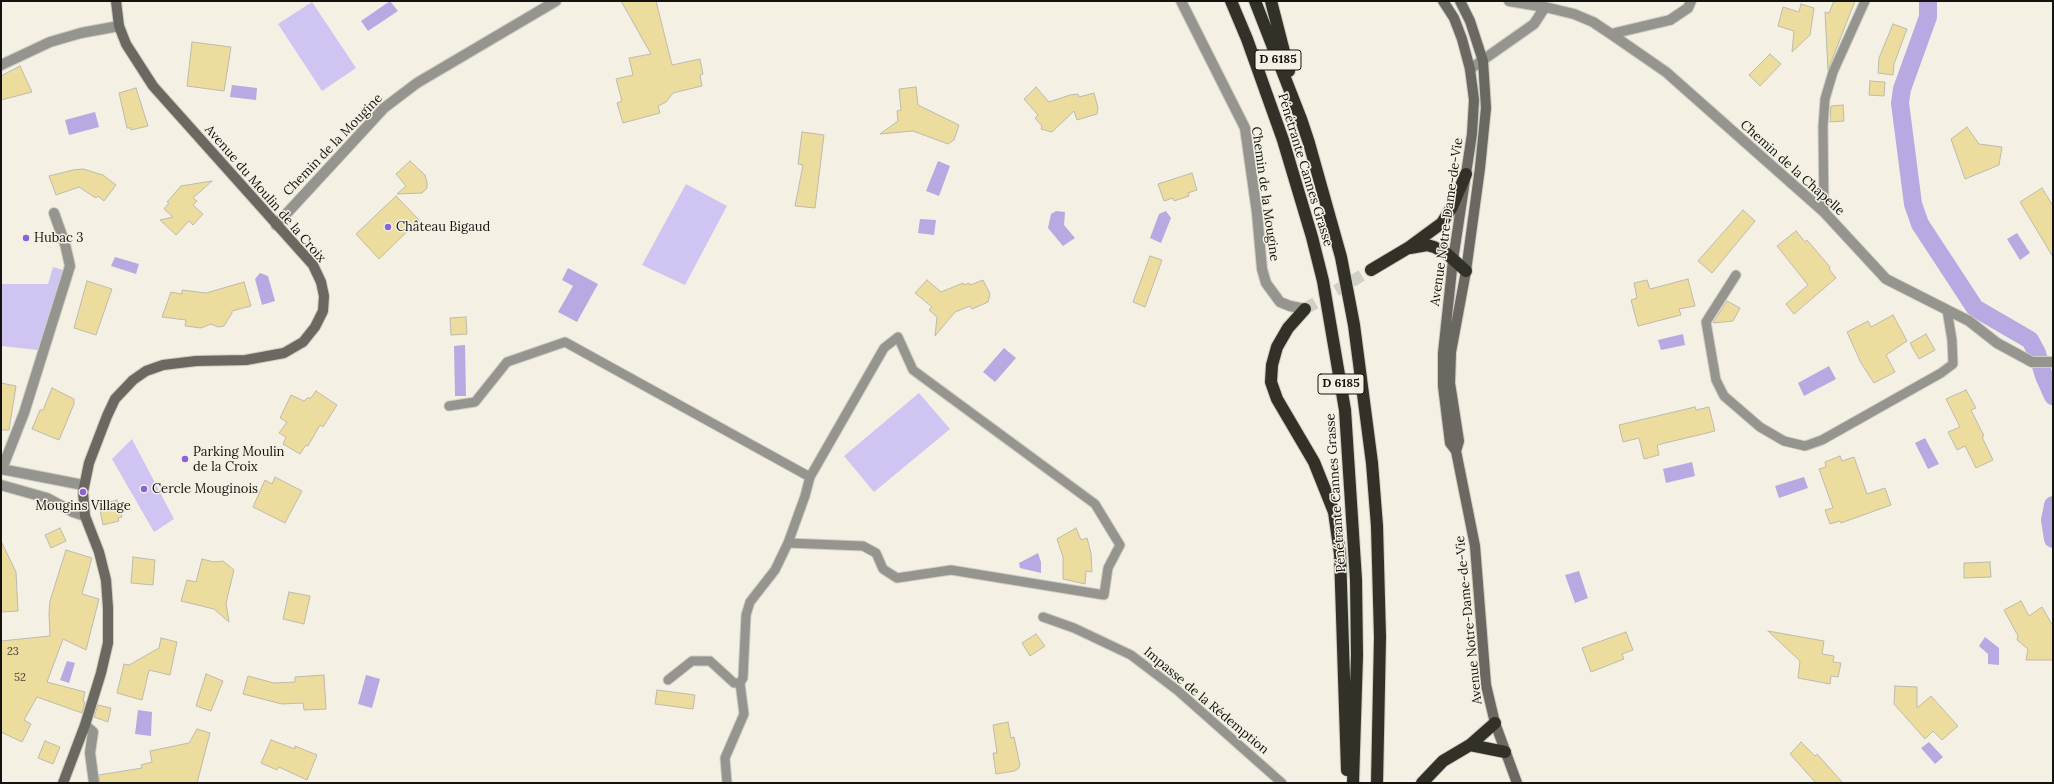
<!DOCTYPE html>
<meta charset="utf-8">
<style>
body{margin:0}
#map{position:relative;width:2054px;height:784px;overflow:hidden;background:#f4f1e4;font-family:Lora,serif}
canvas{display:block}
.frame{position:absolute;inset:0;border:2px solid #13120e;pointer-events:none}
</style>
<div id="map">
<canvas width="2054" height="784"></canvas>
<div class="frame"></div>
</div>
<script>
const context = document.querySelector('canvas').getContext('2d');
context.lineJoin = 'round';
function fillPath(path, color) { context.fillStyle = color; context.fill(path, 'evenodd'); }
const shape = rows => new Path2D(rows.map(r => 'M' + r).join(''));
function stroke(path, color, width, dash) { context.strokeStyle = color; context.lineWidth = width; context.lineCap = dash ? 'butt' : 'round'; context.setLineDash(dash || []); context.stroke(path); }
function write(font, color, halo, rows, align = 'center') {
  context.font = font + ' Lora,serif'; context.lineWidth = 3; context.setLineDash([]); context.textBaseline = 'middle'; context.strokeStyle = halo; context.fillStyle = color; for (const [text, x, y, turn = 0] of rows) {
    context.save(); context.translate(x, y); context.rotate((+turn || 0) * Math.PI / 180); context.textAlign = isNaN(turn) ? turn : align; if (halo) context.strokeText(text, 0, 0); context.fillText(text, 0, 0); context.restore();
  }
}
fillPath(shape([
 [312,2,356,68,322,91,278,24],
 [686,184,727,206,685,285,642,265],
 [53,267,63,270,38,350,1,346,1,284,48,284],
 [919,393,950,429,874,492,844,456],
 [132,439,174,519,154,532,112,459]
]), '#d0c4f2');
fillPath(shape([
 [390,1,398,11,368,31,361,21],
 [232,85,257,88,256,100,230,97],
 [95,112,99,127,69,135,65,120],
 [938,161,950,166,939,196,926,191],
 [1056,211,1065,212,1064,225,1075,238,1063,246,1048,228,1051,214],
 [1166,211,1171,218,1161,243,1150,238,1159,214],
 [920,219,936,220,934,235,918,233],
 [2017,233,2030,253,2020,260,2007,239],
 [115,257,139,264,136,274,111,266],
 [568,268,598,284,577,322,558,312,573,286,562,280],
 [260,273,268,276,275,301,262,305,255,279],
 [1683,334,1685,345,1661,350,1658,340],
 [465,345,466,396,455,396,454,346],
 [1004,348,1016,358,995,382,983,372],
 [1829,366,1836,379,1804,396,1798,383],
 [1925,438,1939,464,1928,469,1915,443],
 [1692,462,1695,476,1666,483,1663,469],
 [1804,477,1808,488,1779,498,1775,486],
 [1038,553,1041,562,1041,573,1020,568,1019,563],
 [1579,571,1588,598,1575,603,1565,575],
 [1985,637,1999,648,1999,665,1988,664,1988,654,1979,646],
 [67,661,75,663,69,683,60,680],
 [366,675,380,679,372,708,358,704],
 [138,710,152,712,151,736,135,734],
 [1929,742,1943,757,1935,764,1921,748]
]), '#b8a9e2');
stroke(shape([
 [1928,1,1928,17,1902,89,1900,103,1913,204,1920,224,1975,308,2030,340,2037,353,2044,376,2053,396],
 [2053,505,2050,520,2053,539]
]), '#b8a9e2', 18);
const building = shape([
 [621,1,656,1,672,65,700,59,703,74,700,75,702,86,673,93,666,102,658,106,660,113,623,123,617,103,622,101,616,79,633,75,629,58,651,54,621,1],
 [1834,1,1855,1,1828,70,1825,12,1829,13,1834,1],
 [1801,4,1814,8,1810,35,1792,52,1794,31,1778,26,1783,7,1799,12,1801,4],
 [1893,24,1907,29,1894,64,1893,75,1878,73,1879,58,1893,24],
 [192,42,231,47,224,91,187,86,192,42],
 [1770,54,1781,64,1760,86,1749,75,1770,54],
 [20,66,32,92,1,100,1,76,20,66],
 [1870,81,1885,82,1884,96,1869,95,1870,81],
 [916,87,918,105,959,125,954,140,948,144,913,131,880,134,898,121,897,111,901,110,899,89,916,87],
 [1036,87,1049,102,1070,95,1078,94,1079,97,1094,93,1098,108,1097,114,1077,120,1074,111,1052,132,1041,129,1042,126,1035,118,1038,115,1024,99,1036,87],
 [136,88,148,126,131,130,131,128,127,128,119,93,136,88],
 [1843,105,1844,121,1830,122,1831,106,1843,105],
 [1967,127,1979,144,2002,147,1999,165,1965,179,1951,139,1967,127],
 [802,132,824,135,815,208,795,206,803,165,798,164,802,132],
 [410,161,425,175,427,182,427,188,422,193,397,194,406,186,396,174,410,161],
 [83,169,103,175,116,185,104,201,98,196,96,198,79,187,56,195,49,176,73,170,83,169],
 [1192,173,1197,190,1188,193,1189,196,1174,201,1173,198,1164,201,1158,184,1192,173],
 [212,181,193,198,197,201,193,205,203,214,193,225,189,221,176,235,160,220,173,217,164,209,169,203,167,202,181,186,212,181],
 [2042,188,2053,206,2053,257,2020,202,2042,188],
 [396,196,419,220,379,259,356,234,396,196],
 [1743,210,1755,221,1712,273,1698,261,1743,210],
 [1796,231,1805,242,1807,240,1830,267,1829,269,1836,278,1794,314,1786,304,1808,285,1777,246,1796,231],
 [1150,256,1162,260,1145,307,1133,302,1150,256],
 [1688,279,1695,306,1679,309,1681,315,1638,326,1631,300,1637,298,1634,283,1647,280,1650,289,1688,279],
 [927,280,941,292,963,283,964,285,969,283,970,285,983,280,990,294,988,302,972,309,970,306,955,312,935,336,937,317,929,310,932,307,915,293,927,280],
 [87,281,112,289,96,335,74,328,87,281],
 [244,282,251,306,232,311,232,313,224,326,218,327,211,324,201,328,185,326,186,320,162,317,171,292,182,294,182,290,206,293,244,282],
 [1727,301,1740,308,1733,321,1713,323,1727,301],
 [1893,315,1907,341,1886,355,1895,372,1874,383,1861,363,1847,332,1868,321,1871,327,1893,315],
 [466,317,467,334,451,335,450,318,466,317],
 [1926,334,1935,350,1919,359,1910,343,1926,334],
 [1,383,16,386,9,430,1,430,1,383],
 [52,388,74,399,74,404,59,440,32,429,40,410,43,410,52,388],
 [1966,390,1976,408,1971,410,1984,436,1982,437,1993,460,1976,468,1965,446,1957,450,1948,432,1960,427,1946,399,1966,390],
 [316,391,337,405,323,427,320,425,308,446,306,445,300,454,283,444,286,437,279,433,287,422,280,418,291,395,304,401,307,398,311,398,316,391],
 [1695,407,1696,410,1709,407,1715,431,1657,445,1659,455,1644,459,1639,438,1623,442,1619,425,1695,407],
 [1840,456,1842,461,1854,457,1867,494,1885,488,1891,505,1841,523,1840,521,1830,524,1825,510,1833,508,1819,469,1826,467,1825,462,1840,456],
 [275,477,302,491,285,523,253,507,265,480,272,484,275,477],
 [117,500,122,517,118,518,119,521,103,525,99,505,117,500],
 [60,528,66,541,51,548,45,535,60,528],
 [1076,528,1081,540,1087,538,1091,553,1092,572,1086,571,1085,584,1063,579,1063,557,1057,539,1076,528],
 [1,541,16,572,18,611,1,612,1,541],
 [66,550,92,558,82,594,99,599,86,650,63,639,47,682,85,692,83,701,85,702,82,713,37,697,24,720,31,724,22,742,1,732,1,641,50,636,49,613,50,601,66,550],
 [133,557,155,560,153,585,131,583,133,557],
 [202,559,214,562,223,561,234,570,226,603,229,622,214,609,181,601,187,580,196,582,202,559],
 [1990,562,1991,577,1964,578,1964,563,1990,562],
 [289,592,310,596,304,624,283,619,289,592],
 [2021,601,2029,616,2042,607,2053,626,2053,660,2026,660,2028,649,2017,640,2018,636,2004,610,2021,601],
 [1768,631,1824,641,1822,654,1834,656,1833,662,1841,663,1838,677,1831,676,1830,684,1798,678,1800,661,1768,631],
 [1626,632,1633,650,1622,654,1624,659,1591,672,1582,648,1626,632],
 [1036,634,1045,646,1030,656,1022,643,1036,634],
 [161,638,177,642,170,675,149,670,142,700,117,693,124,664,129,665,159,648,161,638],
 [206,674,223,681,211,711,196,706,206,674],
 [324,675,326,709,304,710,303,703,282,704,243,694,248,676,274,683,295,682,295,677,324,675],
 [1895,686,1917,687,1917,708,1931,696,1958,726,1942,740,1933,731,1925,739,1894,704,1895,686],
 [657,690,695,695,693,709,655,704,657,690],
 [98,705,111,708,108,722,94,717,98,705],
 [1008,722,1011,738,1014,737,1020,765,1018,769,1014,771,996,774,993,753,997,753,993,725,1008,722],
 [197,729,210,733,197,783,100,783,99,775,142,768,141,765,152,762,150,751,189,743,197,729],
 [271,740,295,749,295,746,317,755,307,780,279,767,277,770,261,763,271,740],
 [45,741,60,747,53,764,38,758,45,741],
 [1801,742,1815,756,1817,754,1843,783,1816,783,1790,754,1801,742]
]);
fillPath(building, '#ecdc9e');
stroke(building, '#bdbaae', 1);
stroke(shape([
 [1305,309,1371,270]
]), '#d2d0c4', 12, [12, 6]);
const lane = shape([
 [1824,212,1823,127,1825,99,1833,72,1865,1],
 [1736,275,1706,322,1716,380,1724,396,1760,427,1784,441,1805,446,1822,440,1941,373,1953,364,1952,340,1947,310],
 [449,406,475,402,507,362,565,342,810,477,884,348,898,337,913,370,1095,504,1120,545,1108,568,1104,595,951,570,897,578,883,569,876,553,863,546,788,543],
 [1043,617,1074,628,1131,655,1177,690,1282,783],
 [668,680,692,661,710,661,734,683,740,683,743,678,746,615,750,602,775,570,788,543,805,496,810,477],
 [727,783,725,758,744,714,740,683]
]);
const street = shape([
 [1181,1,1245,128,1257,213,1262,269,1266,283,1280,302,1290,306,1305,309],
 [1509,1,1545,7,1574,14,1593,22,1611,34,1666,72,1824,212,1886,279,1969,321,1997,343,2032,362,2053,362],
 [1611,34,1670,20,1688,8,1691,1],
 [1,65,50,42,81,33,119,26],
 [1470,69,1534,24,1545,7],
 [276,225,384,108,417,83,556,1],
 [1,469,83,485],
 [2,469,24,413,70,266,65,244,54,213],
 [1,485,47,498,73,512,85,516],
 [85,725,93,732,90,753,94,783]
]);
const secondary = shape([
 [1443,1,1454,18,1462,39,1470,69,1474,100,1472,134,1453,260,1443,353,1443,386,1450,443,1456,451,1475,546,1486,685,1495,723,1517,783],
 [1456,451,1459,441,1450,383,1451,352,1466,271,1480,168,1486,108,1483,61,1470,21,1460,1],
 [63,783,85,725,101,673,108,643,108,608,106,580,99,552,85,516,83,492,89,463,107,416,115,399,133,380,146,371,163,365,196,361,246,360,284,353,303,342,315,327,323,311,324,296,321,282,313,265,153,86,126,44,119,26,116,1]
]);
const highway = shape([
 [1231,1,1247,39,1283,140,1312,237,1323,281,1345,410,1356,580,1357,655,1353,783],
 [1255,1,1301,119,1309,143,1341,257,1354,325,1372,463,1377,526,1380,637,1377,783],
 [1271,1,1289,71],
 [1410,248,1427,245,1434,247,1446,253,1466,271],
 [1371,270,1408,248,1442,223,1452,207,1466,174],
 [1305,309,1288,328,1277,347,1272,365,1271,382,1277,399,1314,462,1334,512,1340,554,1347,770],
 [1470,745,1505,752],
 [1422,783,1443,761,1470,745,1495,723]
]);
stroke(lane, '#d0cdc2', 11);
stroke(street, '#d0cdc2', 12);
stroke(secondary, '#d0cdc2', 12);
stroke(highway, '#d0cdc2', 14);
stroke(lane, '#95948f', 9);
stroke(street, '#95948f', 10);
stroke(secondary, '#6a6861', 10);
stroke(highway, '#333127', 12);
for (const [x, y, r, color] of [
 [388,227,4,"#8b62dc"],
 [26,238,4,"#8b62dc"],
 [185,459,4,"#8b62dc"],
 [144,489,4,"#8b62dc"],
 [83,492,4,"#8b62dc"]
]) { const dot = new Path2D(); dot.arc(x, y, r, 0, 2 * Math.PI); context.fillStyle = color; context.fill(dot); stroke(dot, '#f4f1e4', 1.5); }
write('11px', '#494432', null, [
 ["23",13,652],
 ["52",20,678]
]);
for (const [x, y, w] of [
 [1278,60,46],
 [1341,384,46]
]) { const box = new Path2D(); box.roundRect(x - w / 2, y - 10, w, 20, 3); context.fillStyle = '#f4f1e4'; context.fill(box); stroke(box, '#13120e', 1); }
write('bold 12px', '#13120e', null, [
 ["D 6185",1278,60],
 ["D 6185",1341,384]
]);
write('13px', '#13120e', '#f4f1e4', [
 ["Chemin de la Mougine",333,145,-46],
 ["Chemin de la Chapelle",1792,168,42],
 ["Pénétrante Cannes Grasse",1305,170,73],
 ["Avenue du Moulin de la Croix",265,194,49],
 ["Chemin de la Mougine",1265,194,82],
 ["Avenue Notre-Dame-de-Vie",1447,222,-82],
 ["Pénétrante Cannes Grasse",1336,493,-94],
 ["Avenue Notre-Dame-de-Vie",1469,620,-96],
 ["Impasse de la Rédemption",1206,701,40]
]);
write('13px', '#13120e', '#f4f1e4', [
 ["Château Bigaud",396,227],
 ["Hubac 3",34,238],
 ["Parking Moulin",193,452],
 ["de la Croix",193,467],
 ["Cercle Mouginois",152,489],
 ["Mougins Village",83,506,"center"]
], 'left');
</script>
